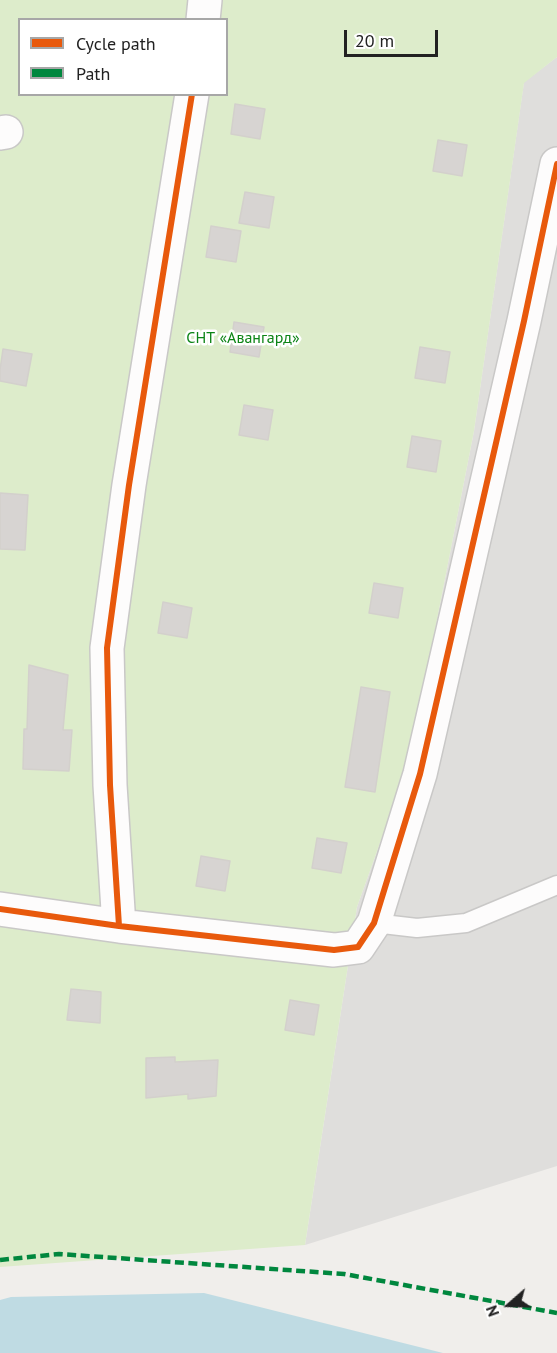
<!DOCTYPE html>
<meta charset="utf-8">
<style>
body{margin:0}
#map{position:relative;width:557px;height:1353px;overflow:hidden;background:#f0eeeb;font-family:"PT Sans",sans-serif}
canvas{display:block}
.legend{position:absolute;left:18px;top:18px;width:210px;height:78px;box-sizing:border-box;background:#fff;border:2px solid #a7a7a7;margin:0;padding:8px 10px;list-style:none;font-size:18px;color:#222}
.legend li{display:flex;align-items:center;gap:12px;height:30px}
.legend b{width:30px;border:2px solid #a7a7a7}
.north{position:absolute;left:479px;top:1275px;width:60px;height:60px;-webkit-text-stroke:4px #fff;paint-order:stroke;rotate:250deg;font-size:16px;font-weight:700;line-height:24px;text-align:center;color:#222}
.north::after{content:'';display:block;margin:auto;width:21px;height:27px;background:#222;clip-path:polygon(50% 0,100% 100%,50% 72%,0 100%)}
.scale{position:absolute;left:344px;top:30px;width:94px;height:27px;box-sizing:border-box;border:3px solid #222;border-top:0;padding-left:8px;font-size:18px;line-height:21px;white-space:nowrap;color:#222;-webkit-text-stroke:4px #fff;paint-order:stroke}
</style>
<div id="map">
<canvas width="557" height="1353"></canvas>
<ul class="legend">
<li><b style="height:8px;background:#e8590c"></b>Cycle path</li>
<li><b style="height:8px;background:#00873e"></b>Path</li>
</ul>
<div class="north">N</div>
<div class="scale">20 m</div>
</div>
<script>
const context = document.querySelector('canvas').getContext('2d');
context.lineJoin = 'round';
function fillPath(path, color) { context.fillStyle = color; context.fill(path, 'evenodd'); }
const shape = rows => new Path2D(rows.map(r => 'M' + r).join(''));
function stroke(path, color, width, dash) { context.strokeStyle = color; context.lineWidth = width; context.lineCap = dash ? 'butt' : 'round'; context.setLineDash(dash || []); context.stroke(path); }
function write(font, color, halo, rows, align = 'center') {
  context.font = font + ' "PT Sans",sans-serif'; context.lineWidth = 5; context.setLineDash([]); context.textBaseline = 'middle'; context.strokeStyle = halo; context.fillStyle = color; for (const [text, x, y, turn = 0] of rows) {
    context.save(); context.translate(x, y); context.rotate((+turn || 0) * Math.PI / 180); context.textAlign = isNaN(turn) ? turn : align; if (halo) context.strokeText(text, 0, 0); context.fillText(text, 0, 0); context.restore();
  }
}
fillPath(shape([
 [557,57,557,1166,305,1245,357,907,409,762,474,431,524,82]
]), '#dfdedc');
fillPath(shape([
 [0,0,557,0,557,57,524,83,474,431,409,762,357,907,305,1245,0,1267],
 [20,20,226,20,226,94,20,94]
]), '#ddeccb');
fillPath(shape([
 [204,1293,443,1353,0,1353,0,1300,11,1297]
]), '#bfdbe3');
const building = shape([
 [235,104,265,109,260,139,231,134,235,104],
 [438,140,467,145,462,176,433,171,438,140],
 [245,192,274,197,269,228,239,223,245,192],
 [211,226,241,231,236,262,206,257,211,226],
 [234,322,264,327,259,357,230,352,234,322],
 [420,347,450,352,445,383,415,378,420,347],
 [3,349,32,354,26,386,0,381,0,370,3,349],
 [244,405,273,410,268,440,239,435,244,405],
 [412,436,441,441,436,472,407,467,412,436],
 [0,493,28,495,25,550,0,549,0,493],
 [374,583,403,588,398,618,369,613,374,583],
 [163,602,192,608,187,638,158,633,163,602],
 [29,665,68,675,63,730,72,730,69,771,23,769,24,729,27,729,29,665],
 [361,687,390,692,375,792,345,787,361,687],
 [317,838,347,843,341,873,312,868,317,838],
 [201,856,230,861,225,891,196,886,201,856],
 [71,989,101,992,100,1023,67,1020,71,989],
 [290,1000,319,1005,314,1035,285,1030,290,1000],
 [175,1057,175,1062,218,1060,216,1096,188,1099,188,1094,146,1098,146,1058,175,1057]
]);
fillPath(building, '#d7d4d2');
stroke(building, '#d3d0cc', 1.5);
const service = shape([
 [374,923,417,928,466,923,557,885]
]);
const minor = shape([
 [203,20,205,0],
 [0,133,6,132],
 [0,909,119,926,334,950,358,947,374,923,420,774,524,321,557,164],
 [119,926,110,785,107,648,129,485,192,94]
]);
stroke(service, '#c9c8c7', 21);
stroke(minor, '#c9c8c7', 36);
stroke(service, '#fdfcfc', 18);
stroke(minor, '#fdfcfc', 33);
stroke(shape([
 [0,1260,59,1254,344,1274,557,1313]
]), '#00873e', 4.5, [9, 4.5]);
stroke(shape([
 [0,909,119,926,334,950,358,947,374,923,420,774,524,321,557,164],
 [119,926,110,785,107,648,129,485,192,94]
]), '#e8590c', 6);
write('16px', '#0c8416', '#fff', [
 ["СНТ «Авангард»",243,338]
]);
</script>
